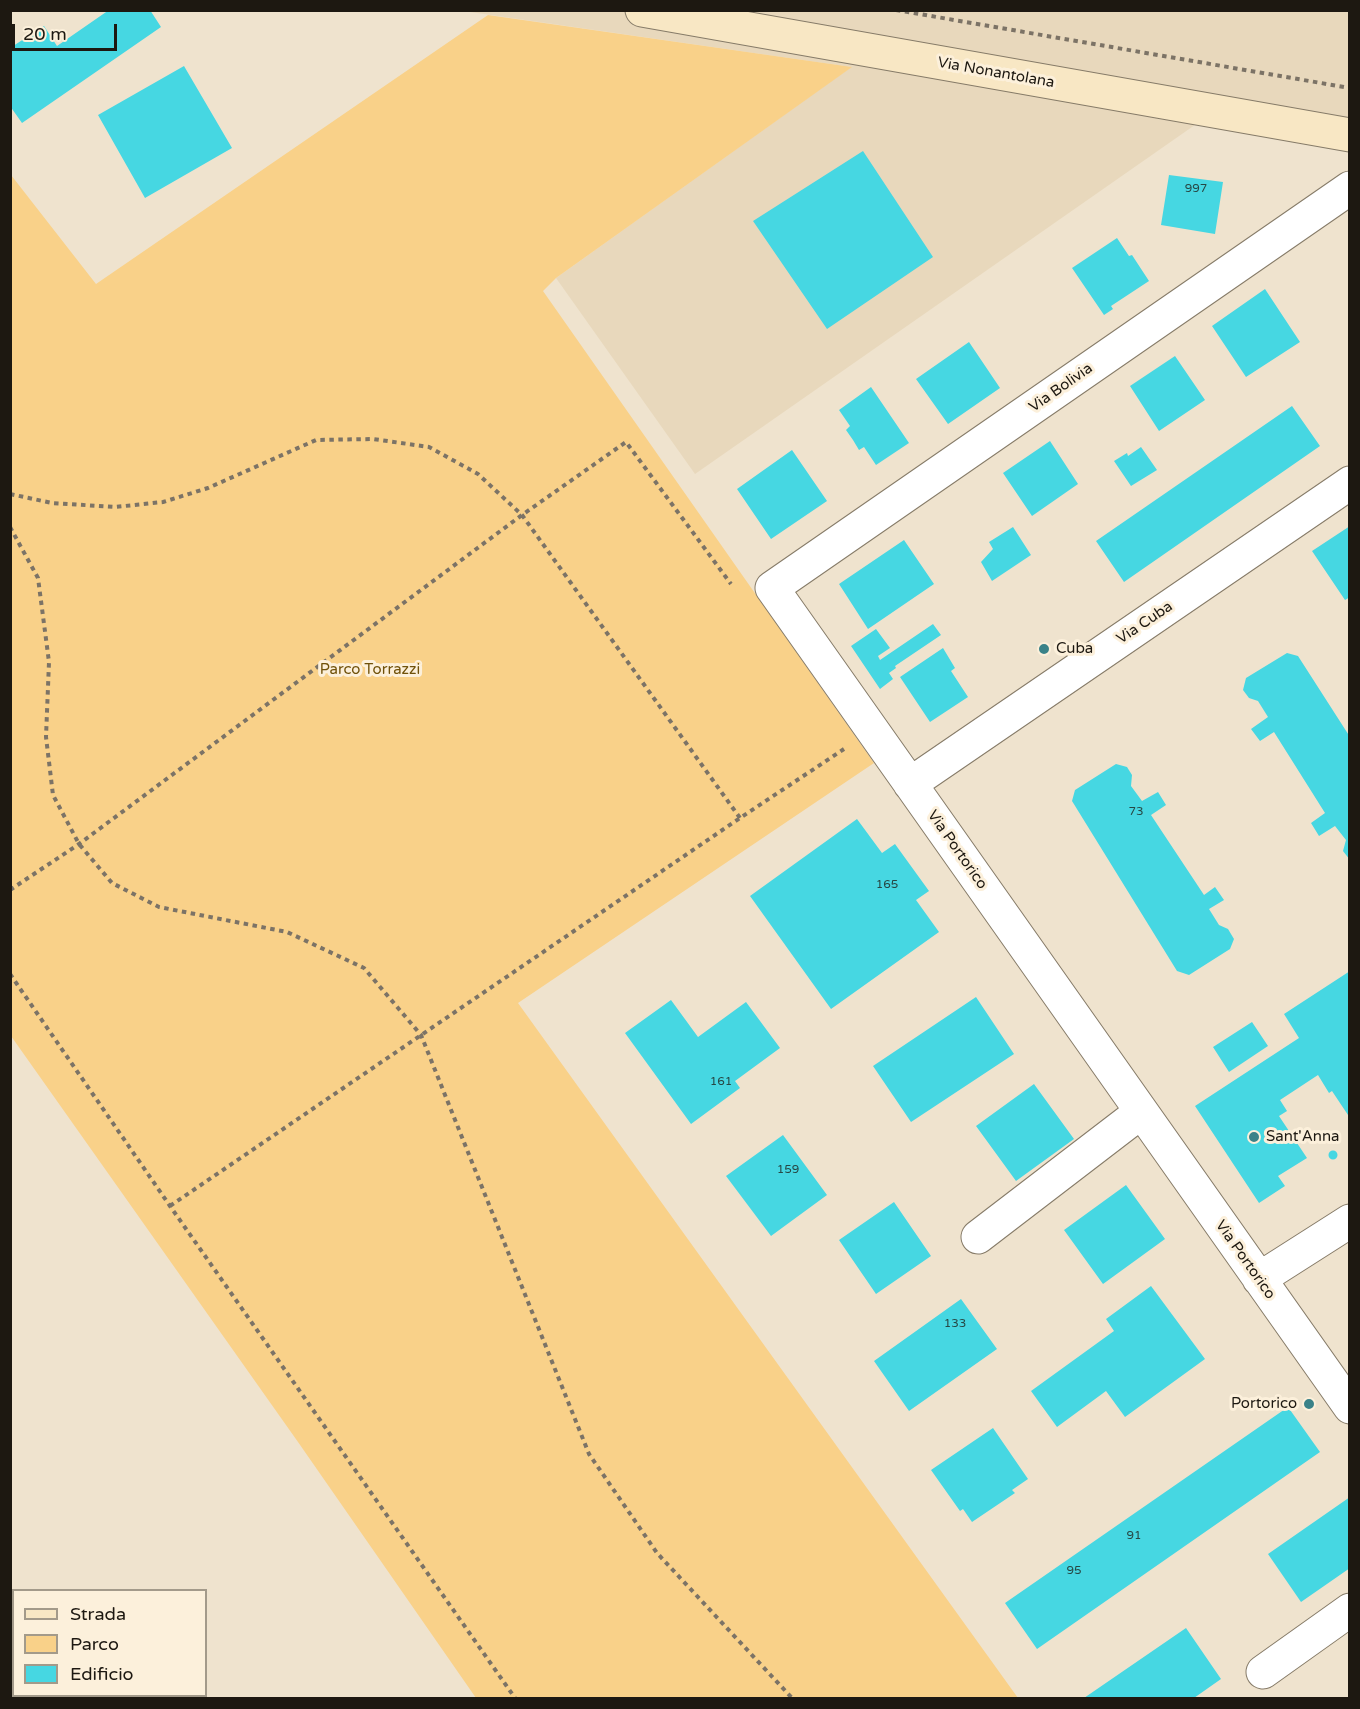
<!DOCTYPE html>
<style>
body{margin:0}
#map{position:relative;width:1360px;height:1709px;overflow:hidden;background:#efe3ce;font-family:"Varela Round",sans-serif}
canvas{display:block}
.frame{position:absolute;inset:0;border:12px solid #1d1811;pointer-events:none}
.legend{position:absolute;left:12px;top:1589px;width:195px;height:108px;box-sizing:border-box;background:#fcf0db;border:2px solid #a39a8a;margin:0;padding:8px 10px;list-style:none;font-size:18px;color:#1d1811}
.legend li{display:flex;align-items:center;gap:12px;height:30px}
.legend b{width:30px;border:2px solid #a39a8a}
.scale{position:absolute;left:12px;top:24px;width:105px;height:27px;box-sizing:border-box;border:3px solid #1d1811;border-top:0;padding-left:8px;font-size:18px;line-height:21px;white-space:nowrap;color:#1d1811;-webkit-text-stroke:4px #fcf0db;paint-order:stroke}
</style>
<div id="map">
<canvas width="1360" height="1709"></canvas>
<div class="frame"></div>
<ul class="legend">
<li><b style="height:8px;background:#f8e7c4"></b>Strada</li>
<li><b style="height:16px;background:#f9d189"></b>Parco</li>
<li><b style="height:16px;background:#46d7e2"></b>Edificio</li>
</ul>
<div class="scale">20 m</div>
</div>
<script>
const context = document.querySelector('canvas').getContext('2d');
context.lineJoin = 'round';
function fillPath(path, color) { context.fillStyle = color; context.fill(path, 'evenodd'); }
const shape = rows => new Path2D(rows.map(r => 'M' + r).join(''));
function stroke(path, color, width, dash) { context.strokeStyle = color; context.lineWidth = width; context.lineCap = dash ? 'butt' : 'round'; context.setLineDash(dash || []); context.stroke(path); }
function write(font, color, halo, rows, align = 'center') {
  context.font = font + ' "Varela Round",sans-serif'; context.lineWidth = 6; context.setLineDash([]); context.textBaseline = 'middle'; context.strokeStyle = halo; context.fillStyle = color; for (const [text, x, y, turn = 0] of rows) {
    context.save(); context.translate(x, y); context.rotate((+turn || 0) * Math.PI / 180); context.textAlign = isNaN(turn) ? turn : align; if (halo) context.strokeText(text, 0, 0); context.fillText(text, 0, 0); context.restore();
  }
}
fillPath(shape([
 [463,11,1349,11,1349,144,1202,120,695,474,556,278,851,67]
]), '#e8d8bc');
fillPath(shape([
 [488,15,852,67,556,278,543,291,874,763,518,1003,1018,1698,476,1698,298,1442,11,1036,11,175,96,284]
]), '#f9d189');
fillPath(shape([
 [109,10,150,10,161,27,22,123,10,106,10,48,44,26,57,46],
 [184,66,232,148,145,198,98,115],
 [863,151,933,257,827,329,753,221],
 [1169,175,1223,182,1215,234,1161,225],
 [1117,238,1129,256,1132,255,1149,281,1111,306,1113,309,1104,315,1072,268],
 [1265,289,1300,342,1246,377,1212,326],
 [969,342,1000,388,948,424,916,379],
 [1175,356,1205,400,1159,431,1130,386],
 [871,387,909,443,876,465,864,447,859,450,853,440,846,430,850,426,839,410],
 [1292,406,1320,446,1124,582,1096,541],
 [1050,441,1078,484,1032,516,1003,473],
 [1141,447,1157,470,1131,486,1114,461,1127,453,1128,456],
 [792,450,827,501,771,539,737,489],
 [1350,526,1350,597,1345,600,1312,551],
 [1013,527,1031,555,992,581,981,562,993,549,989,542],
 [904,540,934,584,868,629,839,584],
 [933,624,941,635,895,666,896,668,889,673,893,679,880,689,851,646,876,629,890,648,878,656,880,660],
 [943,648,955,668,951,671,968,697,930,722,900,677],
 [1287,653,1298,656,1350,737,1350,860,1343,851,1346,840,1335,826,1319,836,1311,823,1325,813,1274,732,1260,741,1251,729,1268,717,1258,701,1249,698,1243,690,1246,678],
 [1116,764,1127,767,1132,775,1131,786,1142,801,1158,792,1166,805,1151,815,1204,895,1215,887,1224,900,1209,909,1219,925,1228,929,1234,939,1230,949,1189,975,1177,971,1072,801,1075,790],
 [857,819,882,853,895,844,929,891,916,900,939,932,831,1009,750,896],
 [1350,971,1350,1118,1332,1091,1329,1093,1318,1075,1280,1100,1287,1111,1279,1116,1307,1158,1278,1176,1285,1186,1259,1203,1195,1106,1299,1038,1284,1014],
 [976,997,1014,1054,911,1122,873,1066],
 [671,1000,698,1037,746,1002,780,1048,735,1081,740,1088,691,1124,625,1033],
 [1252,1022,1268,1046,1229,1072,1213,1047],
 [1034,1084,1074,1139,1016,1181,976,1126],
 [783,1135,827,1195,771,1236,726,1176],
 '1328.5 1155a4.5 4.5 0 1 1 9 0a4.5 4.5 0 1 1-9 0Z',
 [1126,1185,1165,1239,1103,1284,1064,1230],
 [894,1202,931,1256,876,1294,839,1240],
 [1151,1286,1205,1359,1125,1417,1106,1391,1057,1427,1031,1391,1114,1331,1106,1319],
 [961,1299,997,1349,909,1411,874,1361],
 [1288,1407,1320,1452,1037,1649,1005,1603],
 [993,1428,1028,1479,1012,1490,1015,1493,972,1522,963,1509,960,1511,931,1470],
 [1350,1497,1350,1568,1301,1602,1268,1554],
 [1186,1628,1221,1679,1194,1698,1084,1698]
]), '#46d7e2');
const minor = shape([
 [1350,188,772,588,1350,1407],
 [910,784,1350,483],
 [978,1237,1141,1112],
 [1259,1279,1350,1221],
 [1263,1672,1350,1610]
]);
const secondary = shape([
 [642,10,1350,135]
]);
stroke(minor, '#867b68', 35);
stroke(secondary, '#867b68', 35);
stroke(shape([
 [896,10,1350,88],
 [10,494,52,503,115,507,163,502,208,488,316,440,373,439,429,447,478,474,522,515,740,818],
 [10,527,38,578,49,662,46,737,53,795,79,844,112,883,159,907,287,932,364,968,421,1035,589,1454,657,1553,792,1698],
 [10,890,79,844,522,515,626,442,731,584],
 [10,974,170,1206,515,1698],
 [170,1206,740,818,844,749]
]), '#7c7366', 4, [4.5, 4.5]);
stroke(minor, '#fff', 33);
stroke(secondary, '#f8e7c4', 33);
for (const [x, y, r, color] of [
 [1044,649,6,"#3a8288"],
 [1254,1137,6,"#3a8288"],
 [1309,1404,6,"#3a8288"]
]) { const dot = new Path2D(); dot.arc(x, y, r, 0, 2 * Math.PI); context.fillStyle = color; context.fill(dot); stroke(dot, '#fcf0db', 2); }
write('12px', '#274845', null, [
 ["997",1196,189],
 ["73",1136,812],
 ["165",887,885],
 ["161",721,1082],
 ["159",788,1170],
 ["133",955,1324],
 ["91",1134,1536],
 ["95",1074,1571]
]);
write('15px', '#1d1811', '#fcf0db', [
 ["Via Nonantolana",996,73,10],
 ["Via Bolivia",1061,388,-35],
 ["Via Cuba",1145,623,-34],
 ["Via Portorico",957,850,55],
 ["Via Portorico",1245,1260,55]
]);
write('15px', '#1d1811', '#fcf0db', [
 ["Cuba",1056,649],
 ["Sant'Anna",1266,1137],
 ["Portorico",1297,1404,"right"]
], 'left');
write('15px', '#705109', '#fcf0db', [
 ["Parco Torrazzi",370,670]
]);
</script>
